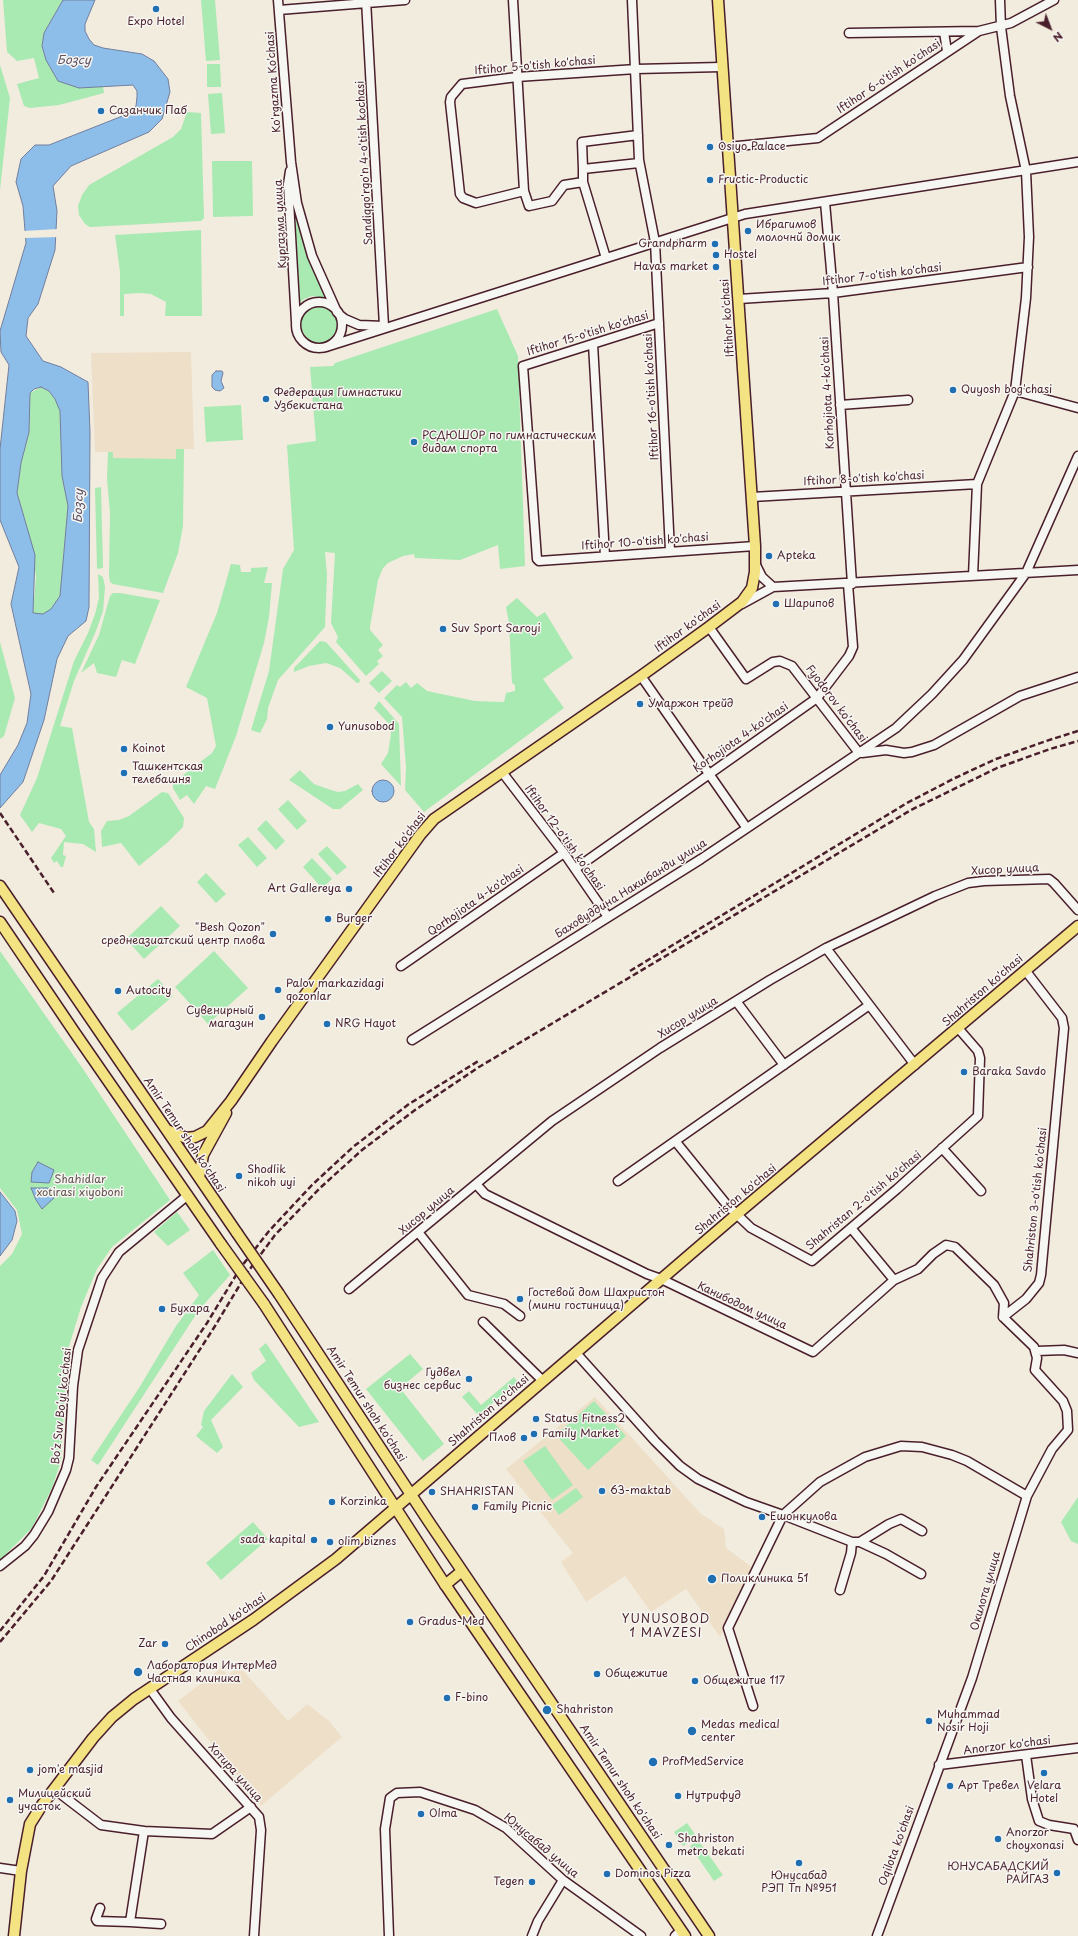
<!DOCTYPE html>
<meta charset="utf-8">
<style>
body{margin:0}
#map{position:relative;width:1078px;height:1936px;overflow:hidden;background:#f2ecdf;font-family:"Playpen Sans",sans-serif}
canvas{display:block}
.north{position:absolute;left:1030px;top:8px;width:40px;height:40px;-webkit-text-stroke:3px #f6f6f2;paint-order:stroke;rotate:138deg;font-size:11px;font-weight:700;line-height:16px;text-align:center;color:#4a1f2b}
.north::after{content:'';display:block;margin:auto;width:14px;height:18px;background:#4a1f2b;clip-path:polygon(50% 0,100% 100%,50% 72%,0 100%)}
</style>
<div id="map">
<canvas width="1078" height="1936"></canvas>
<div class="north">N</div>
</div>
<script>
const context = document.querySelector('canvas').getContext('2d');
context.lineJoin = 'round';
function fillPath(path, color) { context.fillStyle = color; context.fill(path, 'evenodd'); }
const shape = rows => new Path2D(rows.map(r => 'M' + r).join(''));
function stroke(path, color, width, dash) { context.strokeStyle = color; context.lineWidth = width; context.lineCap = dash ? 'butt' : 'round'; context.setLineDash(dash || []); context.stroke(path); }
function write(font, color, halo, rows, align = 'center') {
  context.font = font + ' "Playpen Sans",sans-serif'; context.lineWidth = 3; context.setLineDash([]); context.textBaseline = 'middle'; context.strokeStyle = halo; context.fillStyle = color; for (const [text, x, y, turn = 0] of rows) {
    context.save(); context.translate(x, y); context.rotate((+turn || 0) * Math.PI / 180); context.textAlign = isNaN(turn) ? turn : align; if (halo) context.strokeText(text, 0, 0); context.fillText(text, 0, 0); context.restore();
  }
}
fillPath(shape([
 [191,352,194,449,176,449,176,459,113,459,113,452,95,452,91,353],
 [595,1397,700,1513,724,1529,726,1548,753,1568,720,1637,686,1589,651,1612,625,1576,586,1602,561,1562,573,1553,506,1469],
 [239,1666,288,1721,307,1704,329,1721,342,1737,261,1806,178,1701,221,1668,228,1675]
]), '#eedfc9');
fillPath(shape([
 [3,0,63,0,44,33,42,46,46,60,58,81,79,88,103,86,104,93,59,105,30,108,24,106,17,84,39,78,34,58,17,61,7,52],
 [201,0,215,0,220,60,206,61],
 [207,64,220,64,221,87,207,87],
 [0,65,10,98,0,190],
 [222,93,225,133,211,134,208,94],
 [187,112,201,113,204,218,201,221,90,227,85,224,79,215,78,206,82,195,89,185,173,137,181,129],
 [212,161,252,161,253,216,213,217],
 [295,207,329,299,312,296,304,299,298,305],
 [201,230,202,316,165,316,166,302,151,294,140,293,124,294,124,316,120,316,120,272,115,235],
 '301 324a19 19 0 1 1 38 0a19 19 0 1 1-38 0Z',
 [497,309,518,356,525,566,500,569,498,545,460,560,415,558,414,554,403,556,388,563,383,568,378,580,370,627,370,630,383,645,378,650,383,656,377,661,379,664,366,676,336,642,338,637,331,623,335,553,325,552,327,575,325,627,278,680,268,708,267,719,260,733,251,730,269,671,283,569,294,550,287,445,316,441,310,367,333,366,335,363],
 [41,387,49,391,55,399,60,411,62,476,68,506,60,596,51,609,43,614,33,613,36,576,26,524,17,493,21,463,29,432,30,393],
 [241,405,243,440,206,442,204,407],
 [176,449,184,449,183,526,178,553,163,593,113,584,110,582,109,575,110,513,107,479,108,452,113,452,113,458,176,459],
 [101,487,103,568,97,569,95,488],
 [231,564,240,565,241,572,251,572,251,568,268,567,264,583,272,583,269,617,264,643,236,736,223,769,215,789,206,786,194,804,187,795,180,800,173,788,173,783,212,753,216,746,207,698,186,687,217,613],
 [98,574,103,577,105,587,103,611,96,631,74,681,60,726,72,728,89,822,94,829,96,852,83,844,64,842,63,855,66,856,63,867,61,867,57,861,54,863,51,858,66,836,61,829,39,823,32,832,20,815,37,778,74,661,88,633,95,614,99,598],
 [120,593,160,600,135,664,122,660,116,677,97,673,94,663,81,673,99,635,110,596,113,593],
 [517,598,537,617,545,612,573,658,543,679,564,708,424,812,405,790,406,767,402,717,384,698,397,685,400,687,406,682,411,688,417,683,427,691,475,701,504,702,506,693,515,691,515,685,512,683,509,623,506,607],
 [320,641,326,642,360,680,359,683,357,683,340,668,326,663,309,666,294,672,294,668],
 [0,642,15,698,4,736,0,739],
 [382,671,392,681,379,693,369,683],
 [379,701,399,724,401,786,381,764,388,753,391,734,390,725,374,708],
 [300,770,314,784,331,790,338,792,345,791,358,784,363,790,340,809,333,809,289,780],
 [162,792,168,793,184,818,183,827,168,842,139,866,121,843,102,847,101,831,107,821,119,820,129,816],
 [288,800,307,821,297,830,278,809],
 [266,820,285,841,276,850,257,829],
 [248,837,267,858,257,867,238,845],
 [327,846,347,867,337,875,318,854],
 [312,858,332,879,322,888,303,867],
 [206,873,226,894,216,903,197,882],
 [161,906,180,926,144,959,126,939],
 [0,951,83,1069,170,1200,112,1247,97,1269,81,1307,67,1353,61,1461,52,1488,32,1528,0,1560,0,1266,12,1254,22,1234,17,1210,0,1188],
 [214,951,248,988,208,1024,175,987],
 [158,979,173,996,132,1031,117,1013],
 [177,1212,190,1230,168,1246,154,1232],
 [213,1250,230,1275,199,1310,98,1465,91,1460,139,1388,176,1326,199,1295,183,1273],
 [266,1343,319,1422,299,1427,254,1380,251,1373,266,1361,259,1349],
 [410,1354,423,1369,400,1388,444,1444,423,1461,366,1389],
 [232,1374,243,1387,211,1420,223,1447,217,1453,196,1436,203,1427,201,1425,204,1411],
 [514,1377,518,1382,478,1415,462,1397,469,1391,481,1405],
 [594,1401,626,1436,588,1470,556,1435],
 [545,1446,573,1485,552,1500,523,1461],
 [576,1488,583,1497,559,1515,552,1505],
 [1078,1497,1078,1544,1071,1541,1061,1522],
 [253,1522,268,1539,221,1580,206,1563],
 [687,1823,697,1837,683,1846,674,1832],
 [698,1840,723,1875,714,1881,690,1846]
]), '#a9e9b2');
const water = shape([
 [63,0,95,0,85,24,85,31,89,39,94,45,103,48,142,54,154,61,168,79,170,92,162,119,149,132,71,166,53,186,57,211,55,250,38,304,28,318,26,336,43,361,61,367,88,382,90,432,89,607,86,621,68,636,57,659,44,720,23,782,0,808,0,775,18,745,27,723,31,694,11,604,19,567,0,520,0,449,9,365,1,352,0,331,26,243,23,206,16,182,21,159,35,145,49,145,130,113,136,106,137,97,137,91,133,85,79,88,58,81,46,60,42,46,44,33,63,0],
 [41,387,49,391,55,399,60,411,62,476,68,506,60,596,51,609,43,614,33,613,35,555,17,493,21,463,29,432,30,393,34,389,41,387],
 [216,371,222,371,223,373,221,381,224,388,220,391,215,390,212,387,212,375,216,371],
 '372 791a11 11 0 1 1 22 0a11 11 0 1 1-22 0Z',
 [38,1162,54,1170,49,1183,31,1182,32,1172,38,1162],
 [31,1188,49,1188,54,1198,42,1209,36,1200,31,1188],
 [0,1192,15,1211,17,1221,12,1240,0,1256,0,1192]
]);
fillPath(water, '#8dbee9');
stroke(water, '#727e9d', 1);
fillPath(shape([
 [58,229,58,237,24,238,23,231]
]), '#f2ecdf');
const minor = shape([
 [278,0,291,162,297,203,312,256,337,312,340,315,345,319,359,325,384,326],
 [366,0,384,326],
 [513,0,524,191,529,206,552,201,564,185,583,182,583,169],
 [632,0,639,160,655,242,670,551],
 [279,10,405,0],
 [944,32,947,51],
 [849,33,979,31],
 [638,135,582,142,583,169,639,163],
 [728,147,818,138,979,31,1011,23,1054,0],
 [290,171,288,184,296,322],
 [583,182,606,258],
 [524,191,476,203,463,198,460,194,450,102,451,97,462,84,517,77,636,69,721,67],
 [825,202,833,293,852,584],
 [739,299,833,293,1028,267],
 '296 325a23 23 0 1 1 46 0a23 23 0 1 1-46 0Z',
 [659,323,523,366,537,559,539,561,755,546],
 [593,344,605,556],
 [326,347,745,214,1078,162],
 [1015,391,1078,408],
 [840,405,908,400],
 [752,497,977,484],
 [756,565,762,577,773,587],
 [973,576,977,484,1015,391,1026,298,1029,237,1026,171,1010,96,1001,27,1000,0],
 [742,604,773,587,1078,570],
 [709,627,746,679,773,662,780,661,792,666,859,753],
 [641,676,746,827],
 [862,753,886,750,904,753,912,752,934,745,1020,696,1078,677],
 [502,772,564,853,608,917],
 [575,869,817,698,849,656,853,647,848,584],
 [826,948,915,1065],
 [401,966,564,853],
 [736,1001,784,1065],
 [412,1040,701,859,896,728,932,694,963,660,1026,573,1078,456],
 [676,1142,727,1205,751,1228,812,1261,897,1189,978,1116,980,1058,978,1051,958,1028],
 [942,1148,981,1191],
 [618,1181,868,1006],
 [476,1184,485,1194,647,1274,661,1279,813,1352,894,1280,918,1269,933,1254,946,1245,955,1247,994,1285,1004,1303,1003,1317,1026,1299,1039,1283,1041,1275,1064,1028,1062,1018,1025,970],
 [851,1228,894,1280],
 [418,1232,468,1295,504,1304,520,1316],
 [349,1289,552,1121,660,1048,770,980,826,948,935,896,968,883,984,881,1049,879,1054,883,1078,910],
 [483,1322,543,1381],
 [1037,1351,1064,1350,1078,1353],
 [576,1353,655,1441,680,1466,698,1479,746,1502,783,1515,852,1542,860,1542,886,1554,921,1574],
 [860,1542,889,1524,901,1519,922,1531],
 [0,1566,25,1546,34,1535,48,1512,66,1470,69,1458,73,1386,78,1350,102,1278,119,1252,188,1195],
 [840,1590,851,1553,852,1542],
 [150,1689,171,1718,259,1817,261,1830,254,1936],
 [753,1706,728,1628,783,1515,820,1482,865,1457,901,1446,922,1447,952,1455,967,1461,1027,1496],
 [1026,1755,1032,1799,1039,1821,1049,1825,1074,1829,1078,1840],
 [939,1765,1078,1748],
 [54,1789,101,1825,144,1831,212,1834,251,1807],
 [144,1831,130,1922,161,1924],
 [0,1868,21,1871],
 [100,1908,96,1919,97,1921,130,1922],
 [389,1936,385,1829,390,1798,397,1793,420,1792,475,1810,506,1828,563,1880,641,1936],
 [532,1936,538,1921,563,1880],
 [675,1936,681,1930],
 [877,1936,972,1678,1027,1496,1052,1449,1068,1430,1067,1411,1063,1401,1035,1370,1037,1358,1034,1347,1003,1317]
]);
const major = shape([
 [0,886,237,1233],
 [0,922,75,1033,221,1244],
 [167,1130,186,1138,195,1137,207,1131,231,1101,272,1041,420,835,434,819,641,676,709,627,742,602,752,588,755,572,755,546,718,0],
 [199,1177,203,1155,226,1113],
 [279,1294,429,1522,709,1936],
 [264,1304,444,1583,685,1936],
 [445,1585,462,1571],
 [14,1936,21,1871,30,1824,42,1805,93,1738,112,1717,134,1699,253,1620,336,1559,737,1214,1078,926]
]);
stroke(minor, '#4a1f2b', 11);
stroke(major, '#4a1f2b', 13);
stroke(minor, '#f6f6f2', 8);
stroke(major, '#f4e382', 10);
stroke(shape([
 [0,813,54,893],
 [630,971,907,803,955,778,996,759,1046,741,1078,731],
 [0,1631,44,1576,96,1487,207,1323,241,1267,269,1231,312,1185,353,1147,409,1104,480,1060],
 [0,1642,51,1581,215,1326,247,1273,275,1235,320,1188,362,1150,415,1110,479,1067,911,810,997,768,1050,749,1078,741]
]), '#4a1f2b', 2.5, [6, 3]);
const majorBridge = shape([
 [237,1233,279,1294],
 [221,1244,264,1304]
]);
stroke(majorBridge, '#4a1f2b', 13, []);
stroke(majorBridge, '#f4e382', 10);
for (const [x, y, r, color] of [
 [156,9,4,"#1f6fb2"],
 [101,111,4,"#1f6fb2"],
 [710,147,4,"#1f6fb2"],
 [710,180,4,"#1f6fb2"],
 [748,231,4,"#1f6fb2"],
 [715,244,4,"#1f6fb2"],
 [716,255,4,"#1f6fb2"],
 [716,267,4,"#1f6fb2"],
 [953,390,4,"#1f6fb2"],
 [266,399,4,"#1f6fb2"],
 [414,442,4,"#1f6fb2"],
 [769,556,4,"#1f6fb2"],
 [776,604,4,"#1f6fb2"],
 [443,629,4,"#1f6fb2"],
 [640,704,4,"#1f6fb2"],
 [330,727,4,"#1f6fb2"],
 [124,749,4,"#1f6fb2"],
 [124,773,4,"#1f6fb2"],
 [349,889,4,"#1f6fb2"],
 [328,919,4,"#1f6fb2"],
 [273,934,4,"#1f6fb2"],
 [278,990,4,"#1f6fb2"],
 [118,991,4,"#1f6fb2"],
 [262,1017,4,"#1f6fb2"],
 [327,1024,4,"#1f6fb2"],
 [964,1072,4,"#1f6fb2"],
 [239,1176,4,"#1f6fb2"],
 [520,1299,4,"#1f6fb2"],
 [162,1309,4,"#1f6fb2"],
 [469,1379,4,"#1f6fb2"],
 [536,1419,4,"#1f6fb2"],
 [534,1434,4,"#1f6fb2"],
 [524,1438,4,"#1f6fb2"],
 [602,1491,4,"#1f6fb2"],
 [432,1492,4,"#1f6fb2"],
 [332,1502,4,"#1f6fb2"],
 [475,1507,4,"#1f6fb2"],
 [762,1517,4,"#1f6fb2"],
 [314,1540,4,"#1f6fb2"],
 [330,1542,4,"#1f6fb2"],
 [712,1579,5,"#1f6fb2"],
 [410,1622,4,"#1f6fb2"],
 [165,1644,4,"#1f6fb2"],
 [138,1672,5,"#1f6fb2"],
 [597,1674,4,"#1f6fb2"],
 [695,1681,4,"#1f6fb2"],
 [447,1698,4,"#1f6fb2"],
 [547,1710,5,"#1f6fb2"],
 [929,1721,4,"#1f6fb2"],
 [692,1731,5,"#1f6fb2"],
 [653,1762,5,"#1f6fb2"],
 [30,1770,4,"#1f6fb2"],
 [1044,1773,4,"#1f6fb2"],
 [950,1786,4,"#1f6fb2"],
 [678,1796,4,"#1f6fb2"],
 [10,1800,4,"#1f6fb2"],
 [421,1814,4,"#1f6fb2"],
 [998,1839,4,"#1f6fb2"],
 [669,1845,4,"#1f6fb2"],
 [799,1863,4,"#1f6fb2"],
 [1057,1873,4,"#1f6fb2"],
 [607,1874,4,"#1f6fb2"],
 [532,1882,4,"#1f6fb2"]
]) { const dot = new Path2D(); dot.arc(x, y, r, 0, 2 * Math.PI); context.fillStyle = color; context.fill(dot); stroke(dot, '#f6f6f2', 1.5); }
write('11px', '#4a1f2b', '#f6f6f2', [
 ["Expo Hotel",156,22,"center"],
 ["Сазанчик Паб",109,111],
 ["Osiyo Palace",718,147],
 ["Fructic-Productic",718,180],
 ["Ибрагимов",756,225],
 ["молочнй домик",756,238],
 ["Grandpharm",707,244,"right"],
 ["Hostel",724,255],
 ["Havas market",708,267,"right"],
 ["Quyosh bog'chasi",961,390],
 ["Федерация Гимнастики",274,393],
 ["Узбекистана",274,406],
 ["РСДЮШОР по гимнастическим",422,436],
 ["видам спорта",422,449],
 ["Apteka",777,556],
 ["Шарипов",784,604],
 ["Suv Sport Saroyi",451,629],
 ["Умаржон трейд",648,704],
 ["Yunusobod",338,727],
 ["Koinot",132,749],
 ["Ташкентская",132,767],
 ["телебашня",132,780],
 ["Art Gallereya",341,889,"right"],
 ["Burger",336,919],
 ["\"Besh Qozon\"",265,928,"right"],
 ["среднеазиатский центр плова",265,941,"right"],
 ["Palov markazidagi",286,984],
 ["qozonlar",286,997],
 ["Autocity",126,991],
 ["Сувенирный",254,1011,"right"],
 ["магазин",254,1024,"right"],
 ["NRG Hayot",335,1024],
 ["Baraka Savdo",972,1072],
 ["Shodlik",247,1170],
 ["nikoh uyi",247,1183],
 ["Гостевой дом Шахристон",528,1293],
 ["(мини гостиница)",528,1306],
 ["Бухара",170,1309],
 ["Гудвел",461,1373,"right"],
 ["бизнес сервис",461,1386,"right"],
 ["Status Fitness2",544,1419],
 ["Family Market",542,1434],
 ["Плов",516,1438,"right"],
 ["63-maktab",610,1491],
 ["SHAHRISTAN",440,1492],
 ["Korzinka",340,1502],
 ["Family Picnic",483,1507],
 ["Ешонкулова",770,1517],
 ["sada kapital",306,1540,"right"],
 ["olim biznes",338,1542],
 ["Поликлиника 51",721,1579],
 ["Gradus-Med",418,1622],
 ["Zar",157,1644,"right"],
 ["Лаборатория ИнтерМед",147,1666],
 ["Частная клиника",147,1679],
 ["Общежитие",605,1674],
 ["Общежитие 117",703,1681],
 ["F-bino",455,1698],
 ["Shahriston",556,1710],
 ["Muhammad",937,1715],
 ["Nosir Hoji",937,1728],
 ["Medas medical",701,1725],
 ["center",701,1738],
 ["ProfMedService",662,1762],
 ["jom'e masjid",38,1770],
 ["Арт Тревел",958,1786],
 ["Velara",1044,1786,"center"],
 ["Hotel",1044,1799,"center"],
 ["Милицейский",18,1794],
 ["участок",18,1807],
 ["Нутрифуд",686,1796],
 ["Olma",429,1814],
 ["Anorzor",1006,1833],
 ["choyxonasi",1006,1846],
 ["Shahriston",677,1839],
 ["metro bekati",677,1852],
 ["ЮНУСАБАДСКИЙ",1049,1867,"right"],
 ["РАЙГАЗ",1049,1880,"right"],
 ["Dominos Pizza",615,1874],
 ["Юнусабад",799,1876,"center"],
 ["РЭП Тп №951",799,1889,"center"],
 ["Tegen",524,1882,"right"]
], 'left');
write('11px', '#4a1f2b', '#f6f6f2', [
 ["Iftihor 5-o'tish ko'chasi",535,66,-5],
 ["Iftihor 6-o'tish ko'chasi",889,77,-34],
 ["Ko'rgazma Ko'chasi",274,82,-94],
 ["Sandiqqo'rgo'n 4-o'tish kochasi",365,163,-93],
 ["Кургазма улица",281,224,-93],
 ["Iftihor 7-o'tish ko'chasi",882,275,-7],
 ["Iftihor ko'chasi",728,318,-94],
 ["Iftihor 15-o'tish ko'chasi",588,334,-17],
 ["Korhojiota 4-ko'chasi",828,393,-93],
 ["Iftihor 16-o'tish ko'chasi",652,397,-93],
 ["Iftihor 8-o'tish ko'chasi",864,479,-3],
 ["Iftihor 10-o'tish ko'chasi",645,542,-4],
 ["Iftihor ko'chasi",688,627,-36],
 ["Fyodorov ko'chasi",836,704,53],
 ["Korhojiota 4-ko'chasi",741,738,-35],
 ["Iftihor 12-o'tish ko'chasi",564,838,54],
 ["Iftihor ko'chasi",400,845,-53],
 ["Хисор улица",1005,870,-3],
 ["Баховуддина Накшбанди улица",631,889,-32],
 ["Qorhojiota 4-ko'chasi",476,901,-35],
 ["Shahriston ko'chasi",983,991,-41],
 ["Хисор улица",688,1018,-32],
 ["Amir Temur shoh ko'chasi",184,1135,56],
 ["Shahriston ko'chasi",736,1200,-40],
 ["Shahriston 3-o'tish ko'chasi",1036,1200,-84],
 ["Shahristan 2-o'tish ko'chasi",864,1201,-40],
 ["Хисор улица",427,1211,-40],
 ["Канибодом улица",742,1306,25],
 ["Amir Temur shoh ko'chasi",366,1404,57],
 ["Boʻz Suv Boʻyi koʻchasi",62,1406,-84],
 ["Shahriston ko'chasi",489,1411,-41],
 ["Окилота улица",986,1591,-74],
 ["Chinobod ko'chasi",226,1623,-34],
 ["Anorzor ko'chasi",1007,1746,-7],
 ["Хотира улица",235,1773,48],
 ["Amir Temur shoh ko'chasi",620,1782,56],
 ["Юнусабад улица",541,1846,40],
 ["Oqilota ko'chasi",897,1846,-70]
]);
write('11px', '#62524d', '#f6f6f2', [
 ["Shahidlar",80,1180],
 ["xotirasi xiyoboni",80,1193]
]);
write('italic 12px', '#5e4f64', '#f6f6f2', [
 ["Бозсу",74,61],
 ["Бозсу",79,506,-88]
]);
context.letterSpacing = '1px';
write('12px', '#4a1f2b', '#f6f6f2', [
 ["YUNUSOBOD",666,1620],
 ["1 MAVZESI",666,1634]
]);
context.letterSpacing = '0px';
</script>
